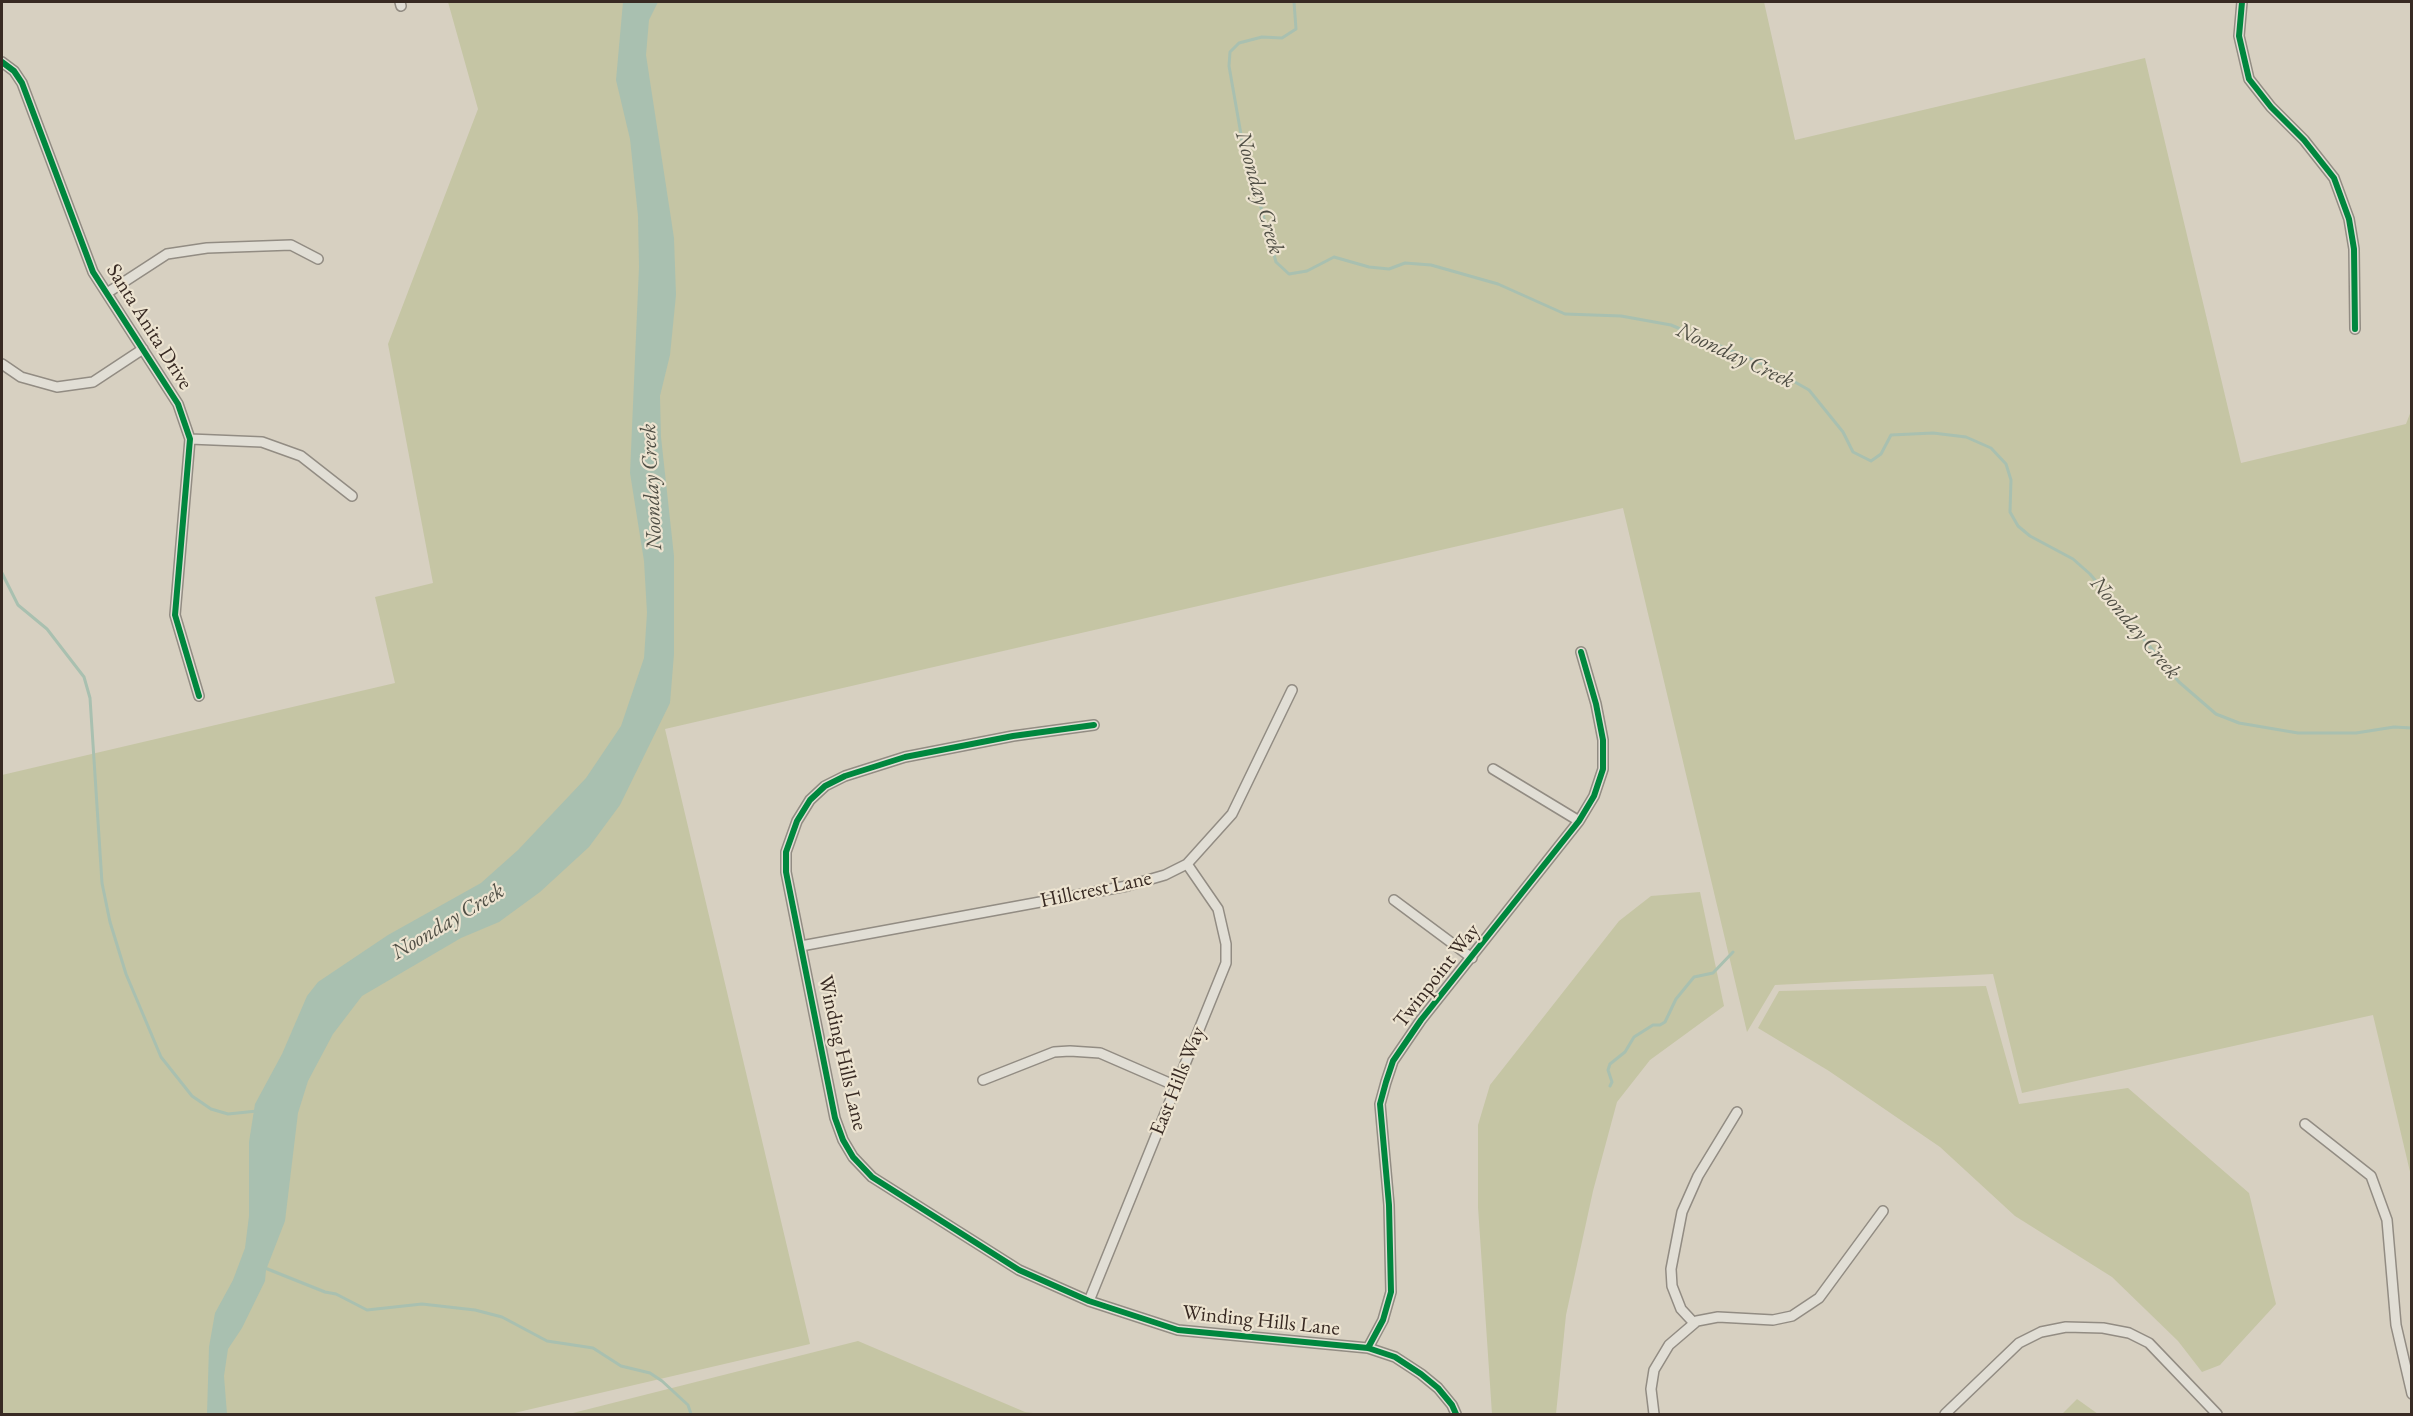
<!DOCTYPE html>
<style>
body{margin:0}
#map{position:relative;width:2413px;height:1416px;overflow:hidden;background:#d7d0c1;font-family:"EB Garamond",serif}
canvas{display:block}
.frame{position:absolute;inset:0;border:3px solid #382a23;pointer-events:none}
</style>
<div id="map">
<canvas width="2413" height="1416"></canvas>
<div class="frame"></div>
</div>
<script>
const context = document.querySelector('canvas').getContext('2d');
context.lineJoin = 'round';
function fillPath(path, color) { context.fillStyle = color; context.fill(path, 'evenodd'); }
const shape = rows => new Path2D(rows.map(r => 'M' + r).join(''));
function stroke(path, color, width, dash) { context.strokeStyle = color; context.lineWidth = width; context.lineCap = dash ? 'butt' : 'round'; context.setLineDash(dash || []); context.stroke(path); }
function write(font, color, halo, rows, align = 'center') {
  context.font = font + ' "EB Garamond",serif'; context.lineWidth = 4.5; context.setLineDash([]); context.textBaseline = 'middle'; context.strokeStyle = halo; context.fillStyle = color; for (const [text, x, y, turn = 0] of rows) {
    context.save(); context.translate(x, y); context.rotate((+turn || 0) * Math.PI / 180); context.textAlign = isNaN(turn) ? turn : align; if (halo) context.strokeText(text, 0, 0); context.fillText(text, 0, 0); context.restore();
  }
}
fillPath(shape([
 [448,2,1764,2,1795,140,2145,58,2241,463,2406,424,2411,411,2411,1176,2373,1015,2022,1093,1993,974,1775,985,1747,1032,1623,508,665,729,810,1344,510,1414,2,1414,2,775,395,683,375,597,433,583,388,344,478,109],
 [1700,892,1724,1006,1650,1060,1617,1102,1593,1191,1566,1315,1556,1414,1492,1414,1478,1207,1478,1125,1490,1085,1619,921,1651,896],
 [1986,986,2019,1104,2128,1088,2249,1193,2276,1304,2220,1365,2202,1372,2178,1341,2112,1277,2015,1216,1940,1147,1829,1071,1758,1028,1779,991],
 [858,1341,1025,1412,1041,1414,569,1414],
 [2077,1399,2098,1414,2062,1414]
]), '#c5c5a4');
fillPath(shape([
 [623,2,658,2,649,20,646,55,674,238,676,295,670,355,660,396,661,437,674,556,674,654,670,703,620,805,589,847,540,892,499,922,461,938,362,996,333,1034,308,1081,298,1113,285,1221,266,1270,265,1281,242,1328,228,1349,224,1376,227,1414,207,1414,209,1347,215,1313,233,1280,245,1248,249,1216,249,1142,255,1104,282,1054,307,996,318,982,388,935,481,883,518,850,586,778,621,726,644,658,647,613,644,561,630,473,639,267,638,216,630,139,616,80]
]), '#a9c0b0');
stroke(shape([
 [1294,2,1296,29,1282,38,1262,37,1239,43,1230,52,1229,66,1242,140,1262,211,1276,262,1289,274,1307,271,1334,257,1369,267,1389,269,1405,263,1431,265,1498,284,1565,314,1621,316,1671,325,1765,365,1809,390,1843,432,1853,452,1871,461,1881,454,1891,435,1933,433,1966,437,1991,448,2006,464,2011,480,2010,512,2018,526,2030,536,2073,559,2090,574,2179,682,2216,714,2239,723,2298,733,2356,733,2394,727,2412,728],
 [2,573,18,605,47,629,84,677,90,698,102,883,110,922,126,974,161,1057,192,1096,211,1109,228,1114,257,1111],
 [1610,1086,1612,1082,1608,1070,1610,1064,1625,1052,1634,1037,1653,1025,1660,1025,1665,1022,1676,999,1694,977,1713,973,1733,952],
 [265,1268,325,1292,336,1294,367,1310,422,1304,475,1310,502,1317,547,1341,593,1348,621,1366,650,1373,662,1381,688,1405,691,1414]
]), '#a9c0b0', 3);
const minor = shape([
 [400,2,401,6],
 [2242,2,2239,36,2249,79,2271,107,2304,140,2334,178,2349,219,2354,249,2355,329],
 [2,62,14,71,22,83,93,272,178,404,190,439,175,615,199,696],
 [107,293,167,254,207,248,291,245,318,259],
 [2,364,21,377,57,387,93,382,143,349],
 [190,439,262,442,301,456,352,496],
 [1094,725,1013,736,905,757,845,776,825,786,810,800,797,821,786,852,786,872,835,1118,843,1140,853,1157,872,1177,1019,1270,1089,1301,1178,1330,1368,1348,1395,1357,1421,1374,1438,1388,1452,1405,1456,1414],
 [1493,769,1579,821],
 [1394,900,1472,958],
 [801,946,1127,886,1165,875,1187,864,1232,814,1292,690],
 [983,1080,1054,1052,1070,1051,1100,1053,1176,1086],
 [2305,1124,2371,1176,2387,1220,2396,1325,2412,1394],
 [1089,1301,1226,963,1226,944,1218,909,1187,864],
 [1694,1323,1681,1309,1672,1286,1671,1269,1682,1212,1698,1176,1737,1112],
 [1368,1348,1383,1320,1391,1292,1389,1205,1380,1104,1386,1082,1393,1061,1421,1020,1579,821,1594,796,1603,769,1603,740,1596,704,1581,652],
 [1654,1414,1651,1389,1654,1370,1669,1345,1697,1321,1718,1317,1773,1320,1792,1316,1819,1298,1883,1211],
 [1945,1414,2019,1343,2041,1332,2066,1327,2103,1328,2129,1333,2149,1343,2217,1414]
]);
stroke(minor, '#928c83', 12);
stroke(minor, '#e1ded5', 9);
stroke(shape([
 [2242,2,2239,36,2249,79,2271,107,2304,140,2334,178,2349,219,2354,249,2355,329],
 [2,62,14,71,22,83,93,272,178,404,190,439,175,615,199,696],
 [1094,725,1013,736,905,757,845,776,825,786,810,800,797,821,786,852,786,872,835,1118,843,1140,853,1157,872,1177,1019,1270,1089,1301,1178,1330,1368,1348,1395,1357,1421,1374,1438,1388,1452,1405,1456,1414],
 [1368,1348,1383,1320,1391,1292,1389,1205,1380,1104,1386,1082,1393,1061,1421,1020,1579,821,1594,796,1603,769,1603,740,1596,704,1581,652]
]), '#00873e', 6);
write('21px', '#382a23', '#ece3d0', [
 ["Santa Anita Drive",149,327,58],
 ["Hillcrest Lane",1096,890,-12],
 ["Twinpoint Way",1437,976,-52],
 ["Winding Hills Lane",842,1053,77],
 ["East Hills Way",1178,1081,-68],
 ["Winding Hills Lane",1261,1321,6]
]);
write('italic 22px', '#4f4e44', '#ece3d0', [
 ["Noonday Creek",1259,193,74],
 ["Noonday Creek",1735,356,25],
 ["Noonday Creek",652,487,-93],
 ["Noonday Creek",2135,628,50],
 ["Noonday Creek",448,922,-31]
]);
</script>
